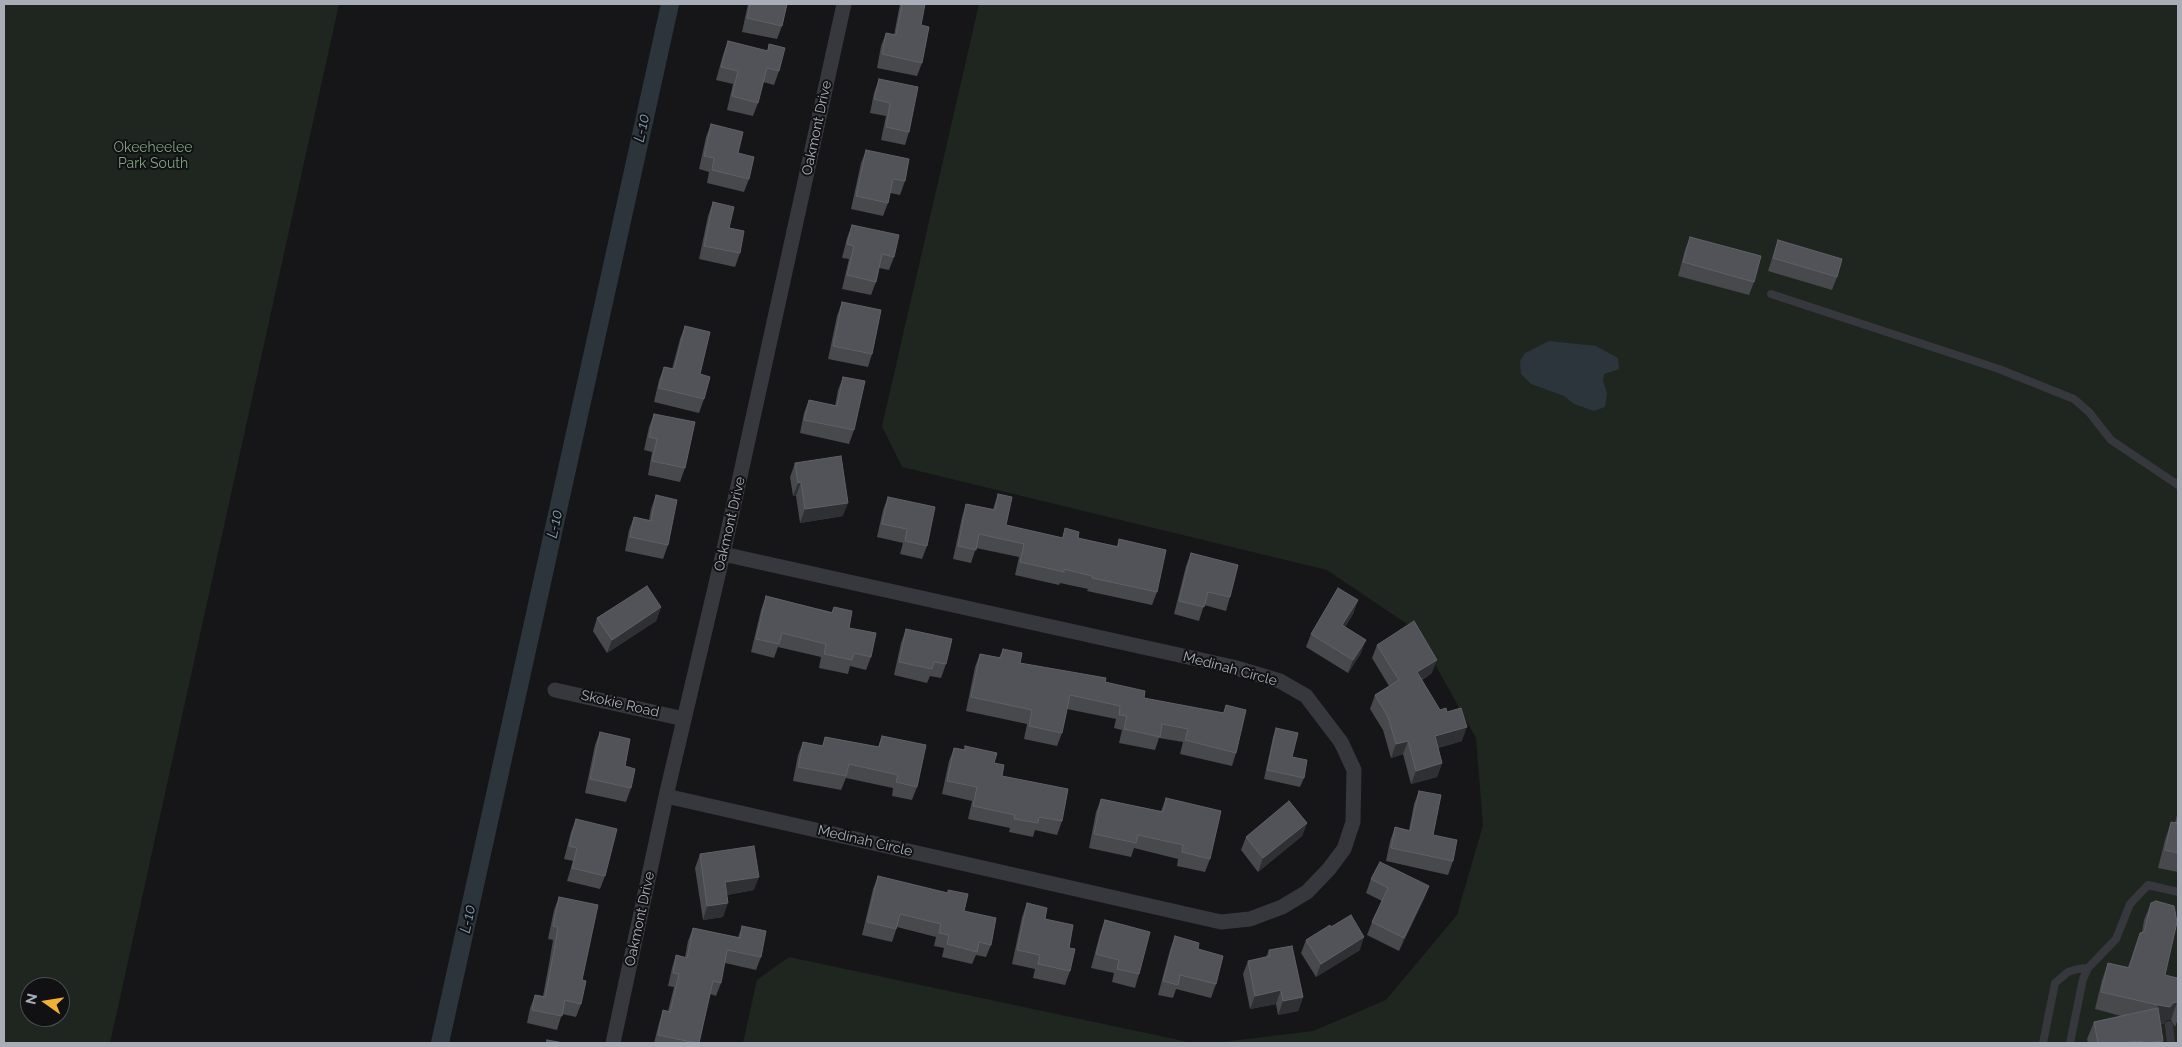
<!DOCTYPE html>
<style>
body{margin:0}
#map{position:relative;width:2182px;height:1047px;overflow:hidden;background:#161618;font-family:Raleway,sans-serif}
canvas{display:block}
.frame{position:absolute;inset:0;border:5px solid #a8adb8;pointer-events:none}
.north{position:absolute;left:20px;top:977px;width:50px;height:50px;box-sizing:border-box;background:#111113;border:1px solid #4d4f55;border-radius:50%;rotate:283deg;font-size:14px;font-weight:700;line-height:20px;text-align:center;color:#a8adb8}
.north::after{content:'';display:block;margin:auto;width:18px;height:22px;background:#f2b134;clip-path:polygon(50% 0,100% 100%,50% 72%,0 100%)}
</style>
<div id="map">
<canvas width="2182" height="1047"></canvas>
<div class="frame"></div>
<div class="north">N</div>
</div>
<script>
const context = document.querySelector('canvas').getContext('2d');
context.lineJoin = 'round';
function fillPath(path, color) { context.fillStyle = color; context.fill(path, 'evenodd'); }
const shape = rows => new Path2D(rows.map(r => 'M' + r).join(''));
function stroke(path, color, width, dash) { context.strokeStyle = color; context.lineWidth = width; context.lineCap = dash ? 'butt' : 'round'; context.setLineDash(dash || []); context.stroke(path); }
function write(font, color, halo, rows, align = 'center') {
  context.font = font + ' Raleway,sans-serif'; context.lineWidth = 4; context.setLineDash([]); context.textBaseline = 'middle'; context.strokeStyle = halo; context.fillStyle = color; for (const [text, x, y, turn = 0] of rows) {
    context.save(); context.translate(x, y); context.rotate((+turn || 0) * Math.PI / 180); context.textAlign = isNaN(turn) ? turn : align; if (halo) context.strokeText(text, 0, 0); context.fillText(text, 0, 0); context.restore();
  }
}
fillPath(shape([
 [4,4,339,4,110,1043,4,1043],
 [30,987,60,987,60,1017,30,1017],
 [979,4,2178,4,2178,1043,1214,1043,1313,1031,1386,1000,1457,915,1483,825,1476,738,1416,630,1327,570,902,467,882,426],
 [789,957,1193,1043,743,1043,757,980]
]), '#1e261f');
fillPath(shape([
 [1549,341,1596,346,1618,358,1619,369,1604,374,1603,381,1607,393,1605,407,1594,411,1574,404,1564,396,1531,384,1521,374,1520,361,1525,353]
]), '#2c353c');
stroke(shape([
 [440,1043,670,4]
]), '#2c353c', 18);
stroke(shape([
 [1771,294,1999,369,2074,399,2089,412,2111,440,2178,485],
 [2169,1025,2171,1043],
 [2043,1043,2055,983,2068,972,2078,969,2088,968],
 [2070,1043,2083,979,2088,968,2116,939,2130,904,2148,885,2178,892]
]), '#37383d', 8);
stroke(shape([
 [555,690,684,719],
 [666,796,1221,922,1250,919,1282,907,1307,892,1329,869,1344,849,1353,822,1354,770,1341,742,1306,696,1280,681,1233,667,723,554],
 [613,1043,666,796,723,554,844,4]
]), '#37383d', 15);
fillPath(shape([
 [748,4,787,4,782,26,777,39,742,32],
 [900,4,925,4,921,25,922,63,917,76,877,68,881,46,886,33,894,35],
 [728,41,767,51,769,44,779,71,774,85,763,82,758,103,753,116,727,110,733,84,716,80,723,55],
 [879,79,909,132,905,145,881,140,886,116,870,113,874,93],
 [711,124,738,153,749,179,744,192,707,183,709,172,699,169,706,137],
 [866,150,905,181,900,195,890,193,888,203,883,216,851,209,861,163],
 [713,202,729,228,740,253,735,267,699,259,708,216],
 [852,225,894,257,889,270,879,268,876,282,871,295,842,289,849,259,842,258,847,238],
 [1690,237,1754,282,1749,295,1678,276,1685,250],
 [1778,240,1837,277,1832,290,1768,271],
 [842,302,872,354,868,367,828,359,837,316],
 [685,326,700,374,704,399,699,413,654,402,659,380,664,367,672,369,680,339],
 [843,377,854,430,849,444,800,433,804,413,809,400,835,406,838,390],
 [654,414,685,468,680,482,648,475,652,452,644,450,649,427],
 [795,463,843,516,800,523,796,496,793,496,790,477],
 [998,494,1006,525,1062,538,1065,528,1078,538,1117,546,1119,539,1157,592,1152,605,1087,591,1088,589,1060,583,1059,585,1015,575,1019,557,976,548,971,563,953,559,962,517,966,504,993,509],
 [656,495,668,545,663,559,625,551,629,530,634,517,649,520,651,509],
 [888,497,927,546,922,559,900,554,903,543,877,537,883,510],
 [1191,553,1230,597,1226,611,1204,605,1199,621,1174,614,1186,566],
 [766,596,832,612,834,607,871,657,866,670,850,666,848,674,819,668,821,657,778,647,774,658,751,652,761,610],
 [1358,600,1353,614,1345,627,1361,653,1348,673,1306,647,1311,634],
 [661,607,656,621,607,653,593,631,597,618],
 [906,629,946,664,941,678,930,676,927,683,894,675,901,643],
 [1377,645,1432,673,1422,680,1440,710,1447,712,1462,741,1438,748,1442,763,1437,777,1411,784,1403,754,1391,758,1383,730,1370,709,1375,695,1389,686,1372,658],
 [1003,649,1020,663,1105,682,1144,698,1223,713,1226,705,1236,753,1232,766,1180,754,1183,742,1159,738,1155,750,1119,743,1122,730,1114,728,1116,719,1067,709,1062,733,1057,746,1024,739,1027,724,966,711,975,667,980,654,999,658],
 [1276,728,1304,778,1300,787,1264,779,1273,737],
 [600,732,625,766,631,788,626,802,585,793,595,745],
 [882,736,917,787,912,800,892,796,893,788,846,778,841,790,793,781,798,755,803,742,822,746,825,737,878,747],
 [965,746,994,763,1002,776,1062,821,1057,835,1035,830,1033,837,1009,832,1010,828,968,819,972,801,942,794,949,761,954,748,964,750],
 [1419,791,1433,835,1453,861,1448,875,1386,861,1390,841,1395,827,1409,830,1414,804],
 [1166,798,1210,859,1205,872,1177,866,1178,859,1134,848,1131,857,1089,848,1096,812,1101,799,1161,811],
 [2178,811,2178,872,2158,868,2165,840,2171,822,2175,823],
 [576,819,605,876,600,889,567,881,573,861,564,859,571,832],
 [1307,823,1302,836,1258,872,1241,850,1246,837],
 [700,854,754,890,727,895,723,917,703,920,695,868],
 [878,876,964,911,991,945,986,957,976,955,972,964,942,957,944,948,934,946,936,937,897,927,892,942,862,935,873,889],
 [1371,879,1429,886,1424,899,1399,951,1367,935,1372,922,1382,901,1366,893],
 [559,897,582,980,581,1004,576,1017,562,1014,557,1030,527,1023,530,1008,535,995,543,996,549,964,553,940,548,939,554,910],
 [1027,903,1045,919,1069,948,1070,971,1065,985,1033,978,1035,969,1012,964,1022,917],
 [2151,903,2165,975,2178,980,2178,1019,2175,1027,2171,1020,2166,1020,2164,1024,2161,1024,2163,1043,2088,1043,2087,1039,2094,1022,2121,1016,2095,1009,2102,980,2108,963,2128,967,2140,933,2142,932,2144,920],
 [1105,920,1139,974,1135,988,1112,982,1114,973,1091,968,1100,934],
 [742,926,761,957,756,970,725,963,721,983,716,996,710,994,699,1043,654,1043,659,1023,663,1010,668,1011,674,987,668,986,672,968,676,955,685,957,688,941,693,928,738,937],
 [1331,927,1360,950,1316,977,1301,953,1306,940],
 [1175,936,1198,949,1216,984,1211,998,1176,989,1173,998,1158,995,1170,950],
 [1269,950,1303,997,1298,1011,1278,1015,1276,1004,1250,1009,1243,974,1248,961,1266,957]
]), '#47494d');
fillPath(shape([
 [801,482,796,496,793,496,798,483],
 [848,503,843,516,800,523,805,509],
 [1358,600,1353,614,1337,639,1342,625],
 [661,607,656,621,607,653,612,640],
 [1366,640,1361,653,1348,673,1353,660],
 [1437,660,1432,673,1412,685,1417,672],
 [1467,727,1462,741,1430,750,1435,736],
 [1408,741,1403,754,1391,758,1396,744],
 [1442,763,1437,777,1411,784,1416,771],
 [1307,823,1302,836,1258,872,1263,858],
 [759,877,754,890,720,896,725,882],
 [1429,886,1424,899,1399,951,1404,938],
 [728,903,723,917,703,920,707,906],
 [1364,937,1360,950,1316,977,1321,964],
 [1281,990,1276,1004,1250,1009,1255,996],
 [1303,997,1298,1011,1278,1015,1283,1001],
 [2177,1002,2171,1020,2166,1020,2164,1024,2151,1023,2158,1005],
 [2137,1041,2136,1043,2125,1043],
 [2163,1041,2163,1043,2152,1043]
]), '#2f3033');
const building = shape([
 [750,4,787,4,782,26,747,18,750,4],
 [902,4,925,4,921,25,929,27,922,63,882,54,886,33,896,35,902,4],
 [728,41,768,51,769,44,785,48,779,71,767,68,758,103,732,96,738,71,721,67,728,41],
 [879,79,918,87,909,132,886,127,890,103,874,99,879,79],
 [711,124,743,132,738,153,754,157,749,179,712,170,714,158,704,156,711,124],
 [866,150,909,159,905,181,893,179,888,203,856,196,866,150],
 [713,202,734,207,729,228,744,231,740,253,704,246,713,202],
 [852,225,899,235,894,257,882,254,876,282,847,275,854,246,847,244,852,225],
 [1690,237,1761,256,1754,282,1683,262,1690,237],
 [1778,240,1842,259,1837,277,1773,258,1778,240],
 [842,302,881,310,872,354,833,346,842,302],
 [685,326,710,332,700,374,710,377,704,399,659,388,664,367,674,369,685,326],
 [843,377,865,381,854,430,804,420,809,400,837,406,843,377],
 [654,414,695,422,685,468,652,461,657,439,649,437,654,414],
 [841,456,848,503,805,509,801,482,798,483,795,463,841,456],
 [998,494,1012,497,1006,525,1063,538,1065,528,1079,532,1078,538,1118,547,1119,539,1166,550,1157,592,1092,578,1092,576,1064,569,1064,572,1020,562,1024,544,979,534,976,550,958,546,966,504,995,510,998,494],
 [656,495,677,500,668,545,630,537,634,517,651,521,656,495],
 [888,497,935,507,927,546,905,541,907,529,882,524,888,497],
 [1191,553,1238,565,1230,597,1208,592,1204,607,1179,601,1191,553],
 [647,586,661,607,612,640,597,618,647,586],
 [1338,588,1358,600,1342,625,1366,640,1353,660,1311,634,1338,588],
 [766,596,832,613,834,607,852,611,849,628,876,633,871,657,854,653,852,660,824,654,826,644,782,633,779,644,756,639,766,596],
 [1414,621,1437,660,1417,672,1440,710,1446,708,1447,712,1461,708,1467,727,1435,736,1442,763,1416,771,1408,741,1396,744,1388,717,1375,695,1399,680,1377,645,1414,621],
 [906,629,952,639,946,664,934,662,932,669,899,662,906,629],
 [1003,649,1022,653,1020,663,1106,678,1105,682,1145,691,1144,698,1224,713,1226,705,1246,710,1236,753,1185,740,1188,729,1162,724,1160,737,1124,729,1127,716,1119,715,1120,706,1070,695,1062,733,1029,726,1032,710,971,697,980,654,1001,658,1003,649],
 [1276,728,1298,733,1292,757,1307,760,1304,778,1267,770,1276,728],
 [600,732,630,739,625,766,635,769,631,788,590,779,600,732],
 [882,736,926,745,917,787,896,782,898,775,849,764,846,776,798,767,803,742,823,746,825,737,879,747,882,736],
 [965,746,997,753,994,763,1004,765,1002,776,1068,789,1062,821,1039,817,1038,823,1014,819,1015,815,973,806,977,787,947,781,954,748,965,750,965,746],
 [1419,791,1441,795,1433,835,1457,840,1453,861,1391,848,1395,827,1410,831,1419,791],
 [1166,798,1221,811,1210,859,1182,852,1183,845,1138,835,1136,843,1094,834,1101,799,1163,812,1166,798],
 [1289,801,1307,823,1263,858,1246,837,1289,801],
 [2178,817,2178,853,2165,850,2171,822,2177,823,2178,817],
 [576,819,617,829,605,876,572,868,577,848,569,846,576,819],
 [754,846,759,877,725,882,728,903,707,906,700,854,754,846],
 [1380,862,1429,886,1404,938,1372,922,1388,888,1371,879,1380,862],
 [878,876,948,893,948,890,968,894,964,911,996,918,991,945,979,942,977,952,947,944,949,935,939,933,941,924,900,914,896,929,867,922,878,876],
 [559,897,598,905,582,980,586,981,581,1004,565,1000,562,1016,532,1010,535,995,545,997,554,951,558,927,553,926,559,897],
 [2156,901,2174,906,2177,922,2165,975,2177,978,2178,980,2178,1004,2177,1002,2173,1003,2170,1007,2158,1005,2101,992,2108,963,2129,968,2140,933,2144,932,2151,903,2156,901],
 [1027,903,1047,908,1045,919,1073,925,1069,948,1075,949,1070,971,1038,964,1040,955,1017,950,1027,903],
 [1351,915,1364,937,1321,964,1306,940,1330,925,1331,927,1351,915],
 [1105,920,1150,932,1139,974,1117,969,1119,960,1096,954,1105,920],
 [742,926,766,931,761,957,727,950,721,983,713,981,699,1043,696,1043,658,1035,663,1010,670,1012,679,974,673,973,676,955,687,958,693,928,740,938,742,926],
 [1175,936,1199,943,1198,949,1223,956,1216,984,1180,975,1178,985,1163,981,1175,936],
 [1292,946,1303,997,1283,1001,1281,990,1255,996,1248,961,1270,956,1269,950,1292,946],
 [2158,1008,2163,1041,2152,1043,2147,1043,2137,1041,2125,1043,2098,1043,2094,1022,2158,1008],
 [547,1040,564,1043,546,1043,547,1040]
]);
fillPath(building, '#525359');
stroke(building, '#5f6168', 1);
write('14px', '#a8adb8', '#111113', [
 ["Oakmont Drive",817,128,-78],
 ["Oakmont Drive",730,524,-77],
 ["Medinah Circle",1230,669,15],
 ["Skokie Road",620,704,13],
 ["Medinah Circle",865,841,13],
 ["Oakmont Drive",640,919,-78]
]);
write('14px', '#7fa381', '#111113', [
 ["Okeeheelee",153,148],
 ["Park South",153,164]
]);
write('italic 15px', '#7f9bb3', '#111113', [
 ["L-10",642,128,-78],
 ["L-10",555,524,-78],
 ["L-10",468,919,-78]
]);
</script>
